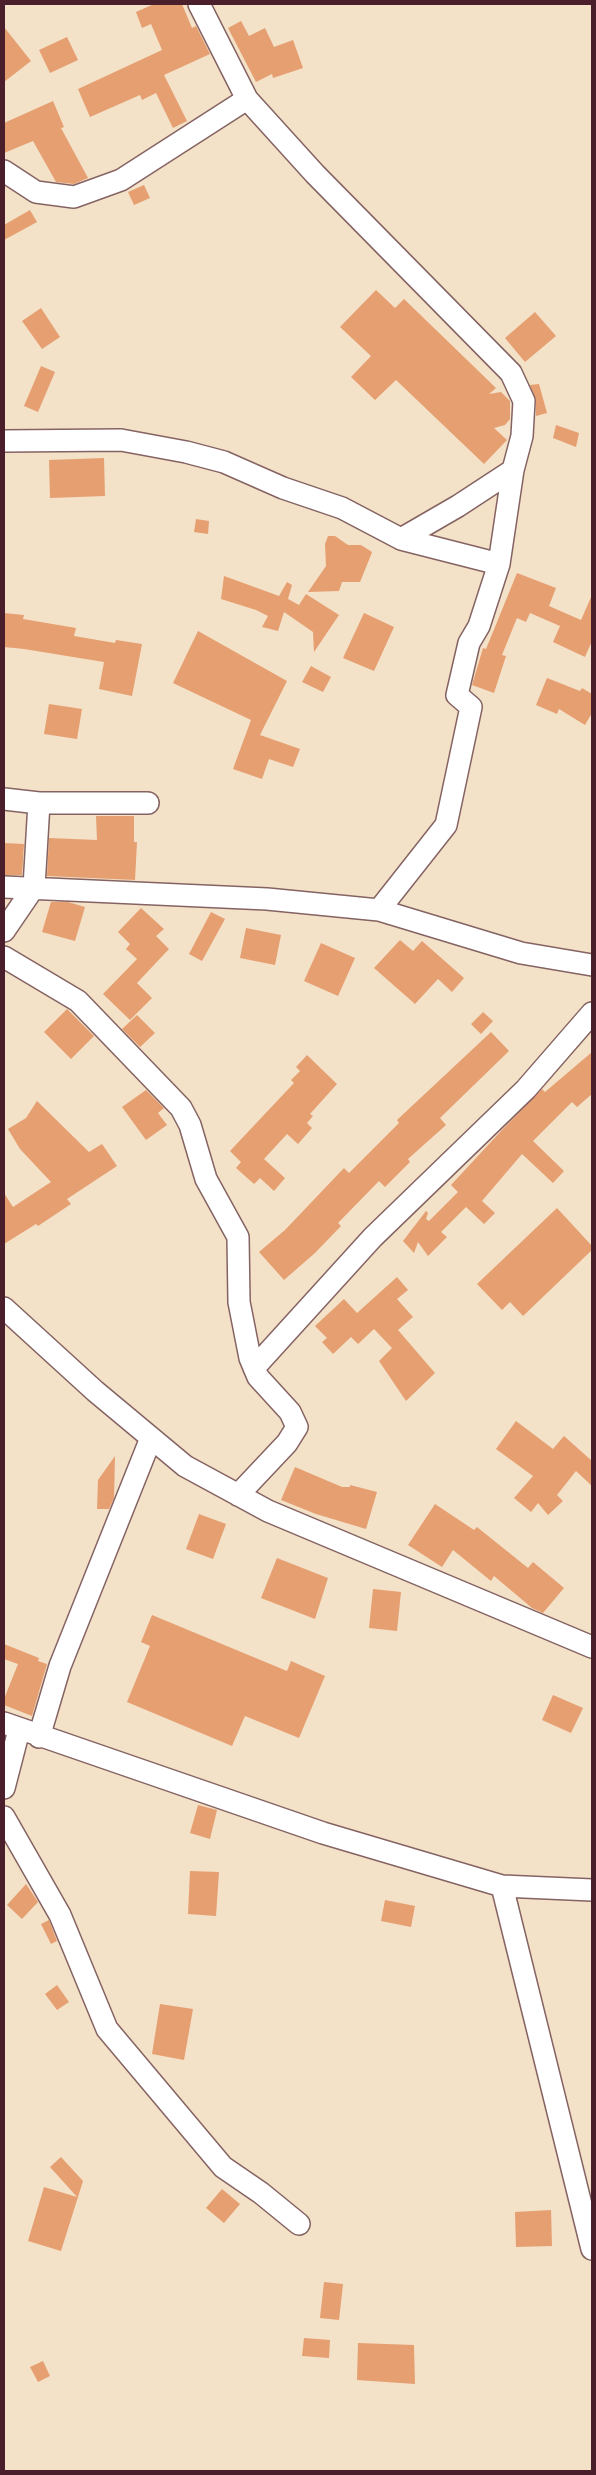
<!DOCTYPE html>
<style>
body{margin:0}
#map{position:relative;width:596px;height:2475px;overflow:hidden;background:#f3e1c8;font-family:Mali,sans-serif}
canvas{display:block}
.frame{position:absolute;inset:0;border:5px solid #4a1f2b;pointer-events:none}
</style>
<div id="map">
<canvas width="596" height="2475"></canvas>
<div class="frame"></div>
</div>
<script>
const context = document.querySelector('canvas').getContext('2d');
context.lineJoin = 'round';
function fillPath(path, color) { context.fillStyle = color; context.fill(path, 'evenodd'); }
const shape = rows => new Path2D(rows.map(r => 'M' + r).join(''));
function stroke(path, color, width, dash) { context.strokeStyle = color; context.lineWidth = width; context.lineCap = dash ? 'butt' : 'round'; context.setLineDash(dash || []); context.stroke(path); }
fillPath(shape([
 [154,4,182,4,192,28,196,26,210,54,164,75,187,121,173,128,156,93,142,100,140,95,90,117,78,89,162,50,151,24,142,28,136,12],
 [241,21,249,36,265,28,274,47,293,40,303,68,273,78,272,74,256,82,228,28],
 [4,27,31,61,4,82],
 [67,37,78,60,50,73,39,50],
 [53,101,64,127,61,128,88,178,74,184,56,182,33,141,4,153,4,123],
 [144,185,150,198,134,205,128,192],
 [30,210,37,222,4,240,4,225],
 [376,290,395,308,404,299,496,388,489,394,501,392,510,401,510,419,505,425,494,428,507,440,484,464,396,380,375,400,351,377,371,356,340,327],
 [41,308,60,337,42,349,22,321],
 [535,312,556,336,525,362,505,338],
 [41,366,55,372,38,412,24,406],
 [539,384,547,413,536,416,536,401,530,385],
 [556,425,579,433,576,447,553,438],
 [104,458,105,496,50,498,49,460],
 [196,519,209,521,208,534,194,532],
 [328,536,335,536,348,545,361,545,372,552,369,560,360,582,342,582,339,591,308,592,326,566,325,544],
 [517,573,556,588,549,606,581,620,592,595,592,641,585,657,553,642,560,626,530,613,526,622,517,618,502,655,506,656,494,693,472,685,483,648,486,649],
 [224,576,279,596,287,582,292,585,288,599,299,605,306,594,339,615,314,652,313,632,284,612,278,631,262,627,268,616,256,610,221,599],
 [4,613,24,615,23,619,76,628,74,636,115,643,116,640,142,644,132,696,99,689,104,662,24,649,4,647],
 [364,613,394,627,374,671,343,658],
 [198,631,287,681,260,735,300,749,293,767,269,759,262,779,233,769,251,720,173,683],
 [311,666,331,677,323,692,302,682],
 [547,678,580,691,582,688,592,694,592,713,585,725,559,709,557,714,536,705],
 [49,704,82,709,77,739,44,734],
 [96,816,134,816,134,842,137,842,135,880,47,876,49,838,97,840],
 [4,843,24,844,22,875,4,875],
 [51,902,68,902,85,907,75,941,42,932],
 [141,908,164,929,156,936,169,949,137,983,152,998,130,1020,103,994,137,959,126,949,130,944,118,932],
 [211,912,225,919,202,961,189,954],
 [246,928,281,935,275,965,240,958],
 [400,940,413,951,422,941,464,978,452,992,438,979,415,1004,374,968],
 [321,943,355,958,338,996,304,981],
 [67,1009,94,1036,71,1059,44,1032],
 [483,1012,493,1021,481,1034,471,1024],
 [137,1015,155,1033,140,1047,122,1029],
 [491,1032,509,1051,440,1118,446,1125,408,1159,410,1162,385,1187,379,1181,338,1223,341,1226,315,1253,284,1280,259,1252,285,1230,344,1168,349,1173,399,1123,397,1120],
 [592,1052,592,1094,577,1107,572,1102,533,1141,564,1171,553,1183,522,1154,482,1201,495,1213,484,1224,466,1207,441,1232,447,1237,428,1256,418,1242,414,1253,403,1241,426,1211,428,1213,426,1219,429,1221,458,1192,451,1185,502,1130,542,1089,545,1092],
 [307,1055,337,1084,310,1114,313,1116,307,1123,312,1128,298,1144,287,1134,264,1159,285,1178,274,1191,260,1178,254,1184,236,1168,241,1162,230,1151,294,1083,291,1080,300,1071,296,1067],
 [146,1090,164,1108,158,1113,167,1125,146,1140,122,1107],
 [37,1101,89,1152,102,1144,117,1166,67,1199,71,1204,38,1226,36,1224,4,1244,4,1193,13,1207,51,1182,20,1149,8,1129,26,1118],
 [557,1208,592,1246,592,1250,523,1316,510,1302,502,1310,477,1284],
 [397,1277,408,1290,397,1299,413,1317,398,1330,435,1373,406,1401,379,1361,392,1348,374,1329,358,1344,351,1337,333,1354,322,1342,327,1338,315,1326,344,1299,357,1313],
 [516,1421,553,1449,564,1436,592,1461,592,1486,576,1471,557,1495,563,1501,548,1515,538,1503,531,1512,514,1498,533,1476,496,1449],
 [115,1456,114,1498,109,1509,97,1509,98,1480],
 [295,1467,342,1487,350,1487,350,1485,377,1492,366,1529,316,1514,281,1500],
 [435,1504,474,1530,477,1527,528,1568,533,1562,564,1588,543,1613,532,1608,494,1576,491,1581,453,1550,442,1567,408,1545],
 [199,1514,226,1524,213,1559,186,1549],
 [277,1558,328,1578,315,1619,261,1598],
 [373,1589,401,1592,397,1631,369,1628],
 [152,1615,287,1671,291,1661,325,1676,299,1738,245,1716,232,1746,127,1702,150,1646,141,1642],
 [4,1644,39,1658,38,1661,47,1664,32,1716,4,1705,4,1699,18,1664,4,1659],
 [553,1695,583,1708,571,1733,542,1720],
 [198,1805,217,1810,210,1839,190,1833],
 [190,1871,219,1872,216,1916,188,1914],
 [26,1884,38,1902,22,1919,7,1905],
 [385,1900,415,1906,411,1927,381,1921],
 [49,1920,57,1941,51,1944,41,1924],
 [57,1985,69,2002,57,2010,45,1994],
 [160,2004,193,2009,184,2060,152,2054],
 [61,2157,83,2181,61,2251,28,2241,44,2187,77,2197,50,2167],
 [222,2189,240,2204,224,2223,206,2208],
 [551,2210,552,2246,516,2247,515,2212],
 [324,2282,343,2284,339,2320,320,2318],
 [304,2338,330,2340,329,2358,302,2356],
 [358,2343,414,2345,415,2384,357,2380],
 [43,2361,50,2376,38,2382,30,2367]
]), '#e69f71');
const minor = shape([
 [199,4,247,99,315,174,511,373,524,401,522,436,513,470,499,564,479,626,469,643,457,695,471,707,446,825,379,910],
 [4,171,36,192,74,197,121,180,247,99],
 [4,441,121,440,186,452,224,462,283,488,342,508,401,539,499,564],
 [401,539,458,506,513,470],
 [4,799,39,803,148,803],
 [4,887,267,899,379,910,521,953,592,965],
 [4,931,34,887,39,803],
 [4,957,78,1001,181,1108,190,1125,206,1179,238,1237,239,1302,250,1358,258,1377,290,1412,297,1427,287,1443,238,1495],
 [4,1308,95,1391,185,1466,268,1511,592,1647],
 [254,1368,373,1237,526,1089,592,1013],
 [4,1723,323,1833,502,1886,592,1890],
 [39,1737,60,1666,151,1438],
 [4,1788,19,1730],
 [4,1817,60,1915,107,2029,223,2167,261,2193,299,2224],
 [502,1886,592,2249]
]);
stroke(minor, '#856362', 24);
stroke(minor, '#fff', 21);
</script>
